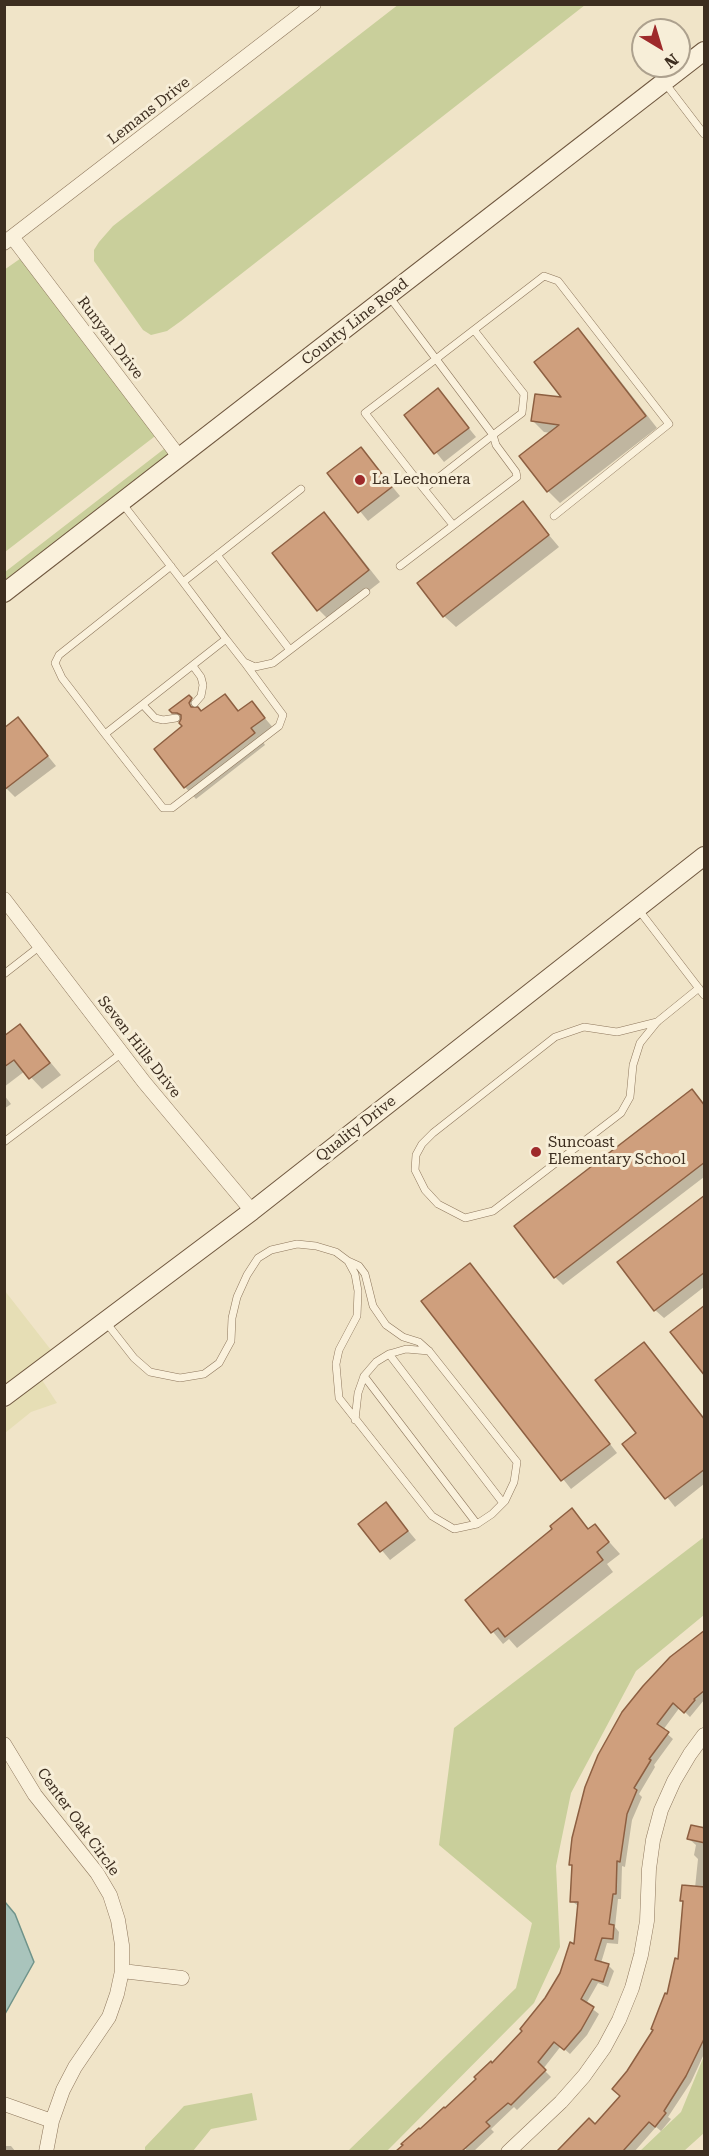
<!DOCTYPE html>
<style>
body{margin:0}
#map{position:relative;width:709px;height:2156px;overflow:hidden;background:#f0e4c8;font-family:"Roboto Serif",serif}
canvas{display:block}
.frame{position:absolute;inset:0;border:6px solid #3d2e20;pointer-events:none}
.north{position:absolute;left:631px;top:18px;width:60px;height:60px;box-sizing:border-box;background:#f7eed8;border:2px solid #ada18e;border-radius:50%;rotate:142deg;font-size:16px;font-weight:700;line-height:24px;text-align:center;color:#3d2e20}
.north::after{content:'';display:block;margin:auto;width:21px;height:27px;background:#9e2a2b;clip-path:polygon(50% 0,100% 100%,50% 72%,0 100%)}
</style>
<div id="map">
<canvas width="709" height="2156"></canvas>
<div class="frame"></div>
<div class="north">N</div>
</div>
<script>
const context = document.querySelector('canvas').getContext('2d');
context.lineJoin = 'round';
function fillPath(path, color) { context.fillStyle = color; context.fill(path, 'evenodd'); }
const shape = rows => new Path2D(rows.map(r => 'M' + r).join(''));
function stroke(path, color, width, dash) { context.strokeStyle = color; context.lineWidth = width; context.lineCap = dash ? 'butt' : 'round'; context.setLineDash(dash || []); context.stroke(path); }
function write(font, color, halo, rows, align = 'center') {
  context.font = font + ' "Roboto Serif",serif'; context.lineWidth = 6; context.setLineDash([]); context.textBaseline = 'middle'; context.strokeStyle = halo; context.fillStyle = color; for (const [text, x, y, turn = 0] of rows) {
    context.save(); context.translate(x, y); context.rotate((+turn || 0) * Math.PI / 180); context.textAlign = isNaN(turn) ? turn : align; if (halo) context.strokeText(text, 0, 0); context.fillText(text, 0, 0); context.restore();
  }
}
fillPath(shape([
 [5,1291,51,1350,5,1386],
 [42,1380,57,1403,31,1412,5,1433,5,1409]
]), '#e6deb5');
fillPath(shape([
 [399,4,585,5,181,321,167,331,151,335,143,330,94,261,94,250,99,242,113,226],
 [24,256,163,430,5,552,4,270],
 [173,442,178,449,5,582,5,572],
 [704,1537,704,1615,636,1671,571,1793,556,1866,560,1947,534,2003,387,2151,348,2151,516,1988,532,1923,439,1845,454,1728],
 [704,2056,704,2133,684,2151,640,2151,681,2112],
 [252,2093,257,2120,211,2129,193,2151,145,2151,145,2147,184,2106]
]), '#c9cf9b');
const water = shape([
 [5,1902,15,1914,34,1962,5,2014,5,1902]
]);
fillPath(water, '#a9c4bc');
stroke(water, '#6f938a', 1.5);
fillPath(shape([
 [578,330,590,342,657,428,560,503,548,491,521,456,551,433,544,432,533,421,564,399],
 [438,390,476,437,444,462,406,415],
 [361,449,400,496,368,521,329,473],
 [522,503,559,547,456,627,444,616],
 [324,514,335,525,380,582,330,621,319,610],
 [225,696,240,712,252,703,275,730,262,740,265,745,196,799,185,787,184,727,182,721,172,710,189,697,203,712],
 [18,719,56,766,15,797,4,786],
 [20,1026,61,1075,42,1089,25,1071,4,1087,4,1038],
 [4,1095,11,1104,4,1109],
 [704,1105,704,1177,563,1285,555,1277],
 [704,1196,704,1287,664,1318,655,1310],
 [478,1274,617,1453,571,1489,423,1301],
 [644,1344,704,1419,704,1484,675,1507,625,1444,638,1433],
 [386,1504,416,1540,390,1560,360,1524],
 [572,1510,589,1530,595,1526,620,1554,607,1564,613,1572,517,1648,509,1639,503,1644,467,1600,554,1529],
 [704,1632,704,1700,690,1717,680,1707,663,1730,673,1739,654,1765,655,1767,639,1794,642,1797,632,1820,625,1867,622,1866,621,1899,618,1899,615,1927,619,1932,618,1944,607,1943,601,1963,608,1965,614,1971,608,1987,598,1983,586,2004,599,2014,587,2035,570,2054,561,2046,543,2069,551,2077,517,2110,514,2107,491,2129,494,2132,473,2152,468,2152,462,2145,455,2152,399,2152,445,2110,492,2065,524,2031,546,1999,575,1946,579,1907,572,1901,573,1867,571,1864],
 [704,1830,704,2054,691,2082,668,2117,671,2119,661,2131,656,2127,634,2152,557,2152,563,2145,595,2126,622,2096,629,2072,655,2031,679,1961,684,1903,682,1901,695,1888,698,1859,694,1855,696,1845,689,1839],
 [4,2146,11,2146,16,2152,4,2152]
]), '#0003');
const building = shape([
 [578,328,646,416,547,492,519,456,559,425,531,421,535,394,561,397,534,362,578,328],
 [438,388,469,428,434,454,404,415,438,388],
 [361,447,392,487,358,513,327,473,361,447],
 [523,501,549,535,443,617,417,583,523,501],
 [324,512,369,570,317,611,272,553,324,512],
 [225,694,238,711,252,701,265,718,251,728,255,733,184,788,154,749,182,726,179,723,181,719,181,715,177,713,172,713,169,710,189,695,192,698,189,703,191,707,198,707,201,711,225,694],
 [18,717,48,756,4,790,4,728,18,717],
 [20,1024,50,1063,29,1079,14,1060,4,1067,4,1036,20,1024],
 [692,1089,705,1106,705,1162,554,1278,514,1226,692,1089],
 [705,1195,705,1272,654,1311,617,1262,705,1195],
 [470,1263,610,1444,561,1481,421,1301,470,1263],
 [705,1305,705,1376,670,1332,705,1305],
 [644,1342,705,1420,705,1469,665,1499,622,1444,636,1433,595,1380,644,1342],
 [386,1502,408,1531,380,1552,358,1524,386,1502],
 [572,1508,588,1529,595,1524,609,1542,597,1552,603,1560,505,1637,498,1628,491,1633,465,1600,552,1529,550,1526,572,1508],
 [705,1630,705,1690,694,1699,695,1700,684,1713,673,1703,657,1724,669,1732,649,1759,651,1760,634,1788,637,1790,627,1814,620,1862,617,1861,616,1894,613,1894,609,1924,614,1925,613,1939,602,1938,595,1960,609,1964,603,1982,592,1979,581,1999,594,2007,581,2030,564,2050,554,2042,538,2062,546,2070,511,2105,508,2103,486,2122,490,2126,462,2151,396,2151,403,2145,401,2144,419,2128,420,2129,444,2107,445,2108,476,2079,474,2077,491,2061,492,2063,522,2031,520,2029,545,1998,560,1973,570,1942,574,1944,578,1902,570,1902,572,1865,569,1865,572,1838,585,1787,598,1755,622,1712,643,1686,670,1657,705,1630],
 [691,1825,705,1828,705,1843,687,1839,691,1825],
 [682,1885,705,1887,705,2037,686,2076,664,2111,666,2113,655,2127,649,2122,623,2151,557,2151,589,2118,595,2124,620,2096,612,2089,627,2071,653,2030,651,2029,665,1993,667,1994,675,1958,678,1959,683,1901,680,1901,682,1885]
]);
fillPath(building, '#cf9f7d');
stroke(building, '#8d5f41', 1.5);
const lane = shape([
 [665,83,704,134],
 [388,295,436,359,544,276,558,281,669,424,554,516],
 [424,489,453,525],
 [122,503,183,582,226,639,105,734,62,678,55,663,59,655,171,566],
 [217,555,290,650,273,663,255,667,244,662,226,639],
 [400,566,517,477,516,472,496,445,493,435,424,489,365,413,436,359,493,435,522,413,524,394,474,330],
 [183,582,301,489],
 [290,650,366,592],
 [193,666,201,677,203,685,201,696,195,703],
 [143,705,155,718,163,720,176,718],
 [105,734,163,808,172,808,279,726,283,715,244,662],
 [638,909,704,995],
 [4,974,40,946],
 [657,1022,640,1043,633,1065,630,1097,621,1113,493,1211,465,1218,438,1204,425,1190,415,1170,416,1155,422,1144,433,1133,555,1037,584,1027,617,1032,657,1022],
 [657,1022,699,988],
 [4,1142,122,1053],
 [105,1321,134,1358,150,1372,180,1378,204,1374,219,1363,231,1341,232,1318,237,1297,247,1275,258,1258,271,1250,297,1244,316,1246,336,1252,348,1261,359,1266,365,1274,373,1306,386,1325,403,1337,419,1342,429,1351,517,1462,514,1482,505,1501,492,1514,477,1524,454,1529,432,1516,339,1398,336,1364,339,1350,357,1316,358,1291,355,1274,348,1261],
 [389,1354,503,1503],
 [364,1376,477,1524],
 [355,1420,358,1393,364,1376,376,1362,389,1354,406,1349,429,1351]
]);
const street = shape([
 [13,238,180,458],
 [4,243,314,4],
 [4,899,144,1082,252,1211],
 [4,1744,35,1795,97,1873,110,1895,118,1920,122,1945,122,1971,117,1994,109,2017,75,2067,63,2090,52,2121,46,2152],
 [122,1971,182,1978],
 [4,2104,52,2121],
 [508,2152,561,2102,584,2076,604,2048,619,2020,632,1988,641,1955,647,1921,649,1869,653,1840,661,1810,674,1781,690,1754,704,1735]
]);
const secondary = shape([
 [4,593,704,51],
 [4,1397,252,1211,704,856]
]);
stroke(lane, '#8d765c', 8);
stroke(street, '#8d765c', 15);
stroke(secondary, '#6f573f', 20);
stroke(lane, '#faf1dc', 7);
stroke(street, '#faf1dc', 14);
stroke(secondary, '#faf1dc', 18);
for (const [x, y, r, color] of [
 [360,480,6,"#9e2a2b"],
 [536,1152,6,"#9e2a2b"]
]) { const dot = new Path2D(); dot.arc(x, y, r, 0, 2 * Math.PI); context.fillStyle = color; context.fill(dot); stroke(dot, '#f7eed8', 2); }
write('15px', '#3d2e20', '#f7eed8', [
 ["Lemans Drive",149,111,-38],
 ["County Line Road",355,322,-38],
 ["Runyan Drive",110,338,53],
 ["Seven Hills Drive",139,1047,52],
 ["Quality Drive",356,1129,-38],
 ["Center Oak Circle",78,1822,54]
]);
write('15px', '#3d2e20', '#f7eed8', [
 ["La Lechonera",372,480],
 ["Suncoast",548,1143],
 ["Elementary School",548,1160]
], 'left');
</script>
